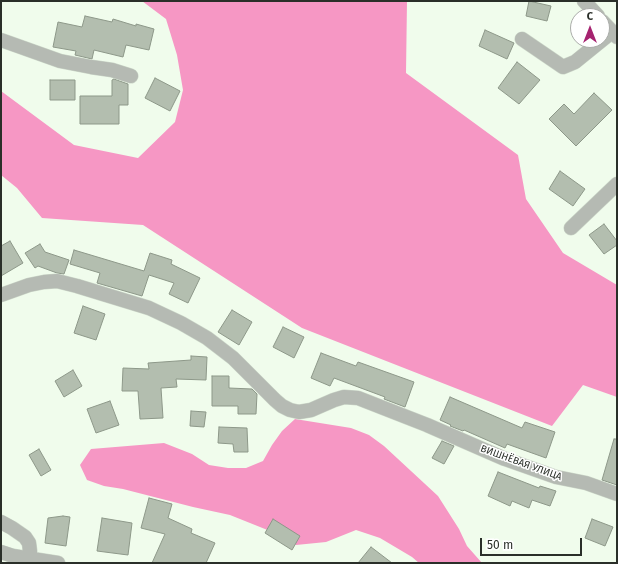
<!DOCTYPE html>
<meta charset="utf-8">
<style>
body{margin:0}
#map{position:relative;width:618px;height:564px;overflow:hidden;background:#f0fcec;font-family:"Fira Sans",sans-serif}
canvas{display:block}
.frame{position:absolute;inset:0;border:2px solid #2a2f29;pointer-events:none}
.north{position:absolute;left:570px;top:8px;width:40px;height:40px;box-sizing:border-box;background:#fff;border:1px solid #aaaca9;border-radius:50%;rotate:0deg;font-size:11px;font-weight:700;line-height:16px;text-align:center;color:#2a2f29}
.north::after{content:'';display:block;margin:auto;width:14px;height:18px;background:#a62370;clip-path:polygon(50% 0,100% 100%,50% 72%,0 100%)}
.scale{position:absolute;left:480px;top:538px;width:102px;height:18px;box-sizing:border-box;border:2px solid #2a2f29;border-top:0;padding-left:5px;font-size:12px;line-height:14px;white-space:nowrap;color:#2a2f29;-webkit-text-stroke:3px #fff;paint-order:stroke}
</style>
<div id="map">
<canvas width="618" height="564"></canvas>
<div class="frame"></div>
<div class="north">С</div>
<div class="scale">50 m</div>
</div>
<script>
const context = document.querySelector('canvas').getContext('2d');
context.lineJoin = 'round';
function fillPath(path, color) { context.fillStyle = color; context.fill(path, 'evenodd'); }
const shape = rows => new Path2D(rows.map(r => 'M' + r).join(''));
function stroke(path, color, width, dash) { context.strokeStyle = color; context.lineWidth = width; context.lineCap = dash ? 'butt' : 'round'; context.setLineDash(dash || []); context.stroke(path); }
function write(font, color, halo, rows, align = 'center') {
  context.font = font + ' "Fira Sans",sans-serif'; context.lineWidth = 3; context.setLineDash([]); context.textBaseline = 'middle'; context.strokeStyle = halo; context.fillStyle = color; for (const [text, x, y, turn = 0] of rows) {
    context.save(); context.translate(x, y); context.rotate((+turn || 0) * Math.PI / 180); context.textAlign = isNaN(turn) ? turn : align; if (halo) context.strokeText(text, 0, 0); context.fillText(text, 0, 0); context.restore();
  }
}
fillPath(shape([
 [142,1,407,1,406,73,518,155,526,199,563,253,617,285,617,397,583,385,552,426,302,328,143,225,42,218,17,188,1,175,1,91,74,145,138,158,175,122,183,90,177,55,166,19],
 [295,419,351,428,369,435,384,446,438,496,459,529,467,546,482,563,419,563,412,557,380,538,356,530,326,542,296,545,280,535,230,515,193,507,123,489,104,486,87,480,80,465,91,449,164,443,192,454,209,465,228,468,246,468,263,461,272,445,282,431]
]), '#f697c4');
const building = shape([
 [529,1,551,6,547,21,526,16,529,1],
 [85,16,112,22,113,19,136,26,136,24,154,29,149,50,126,45,123,57,94,50,92,59,75,55,76,51,53,47,58,22,82,27,85,16],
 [485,30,514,43,507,59,479,46,485,30],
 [517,62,540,80,519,104,498,88,517,62],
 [155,78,180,91,170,111,145,98,155,78],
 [114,79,128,84,128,105,119,105,119,124,80,124,80,96,112,96,112,80,114,79],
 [50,80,75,80,75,100,50,100,50,80],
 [594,93,612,110,576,146,549,119,564,104,574,114,594,93],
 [560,171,585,189,573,206,549,189,560,171],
 [604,224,617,241,617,245,604,254,589,235,604,224],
 [10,241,23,263,1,276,1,246,10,241],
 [40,244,45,252,69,260,64,274,57,273,38,266,35,268,25,253,40,244],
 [74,250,144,271,150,253,172,260,171,264,200,278,188,303,169,294,174,283,149,275,142,296,97,283,100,273,70,264,74,250],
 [83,306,105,314,96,340,74,333,83,306],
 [232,310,252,322,239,345,218,332,232,310],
 [283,327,304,337,294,358,273,347,283,327],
 [321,353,356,366,358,362,414,382,405,407,384,399,385,397,334,378,330,386,311,378,321,353],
 [191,356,207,357,206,380,176,379,177,387,161,388,163,418,140,419,138,391,122,391,123,368,149,369,148,363,191,360,191,356],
 [73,370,82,386,64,397,55,381,73,370],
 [212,376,229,376,229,388,252,389,257,394,256,414,238,414,238,406,212,406,212,376],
 [450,397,522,428,525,422,555,432,546,458,507,444,505,448,464,430,463,431,450,426,451,425,440,420,450,397],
 [110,401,119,425,96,433,87,409,110,401],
 [191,411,206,412,204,427,190,426,191,411],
 [219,427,247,428,248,452,234,452,233,444,218,443,219,427],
 [614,439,617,439,617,485,602,480,614,439],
 [442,441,454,446,444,464,432,458,442,441],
 [39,449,51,470,41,476,29,455,39,449],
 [498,472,539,488,540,486,556,491,550,506,532,500,529,508,512,501,510,506,488,496,498,472],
 [149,498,172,504,168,518,192,529,191,533,215,543,206,563,152,563,165,534,141,528,149,498],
 [63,516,70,517,66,546,45,543,48,518,63,516],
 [102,518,132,523,128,555,97,551,102,518],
 [273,519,300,536,292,550,265,533,273,519],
 [592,519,613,527,605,546,585,538,592,519],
 [371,547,392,563,358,563,371,547]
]);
fillPath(building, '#b3beaf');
stroke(building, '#8d9889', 1);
const minor = shape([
 [584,1,598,16],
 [602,21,617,37],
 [522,39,563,67,575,62,612,32],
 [1,40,60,61,91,67,112,70,131,76],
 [571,228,617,184],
 [1,295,29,285,44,282,57,281,77,286,149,308,181,323,207,338,233,358,275,400,282,406,290,410,299,412,311,410,334,400,344,397,358,398,427,425,505,459,556,477,586,483,617,494],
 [1,522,12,528,25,537,29,543,30,551,30,558],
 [1,552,13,556,58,563]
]);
stroke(minor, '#ccd7c9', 15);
stroke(minor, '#b5bab3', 14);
write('10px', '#2a2f29', '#fff', [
 ["ВИШНЁВАЯ УЛИЦА",521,463,20]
]);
</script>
